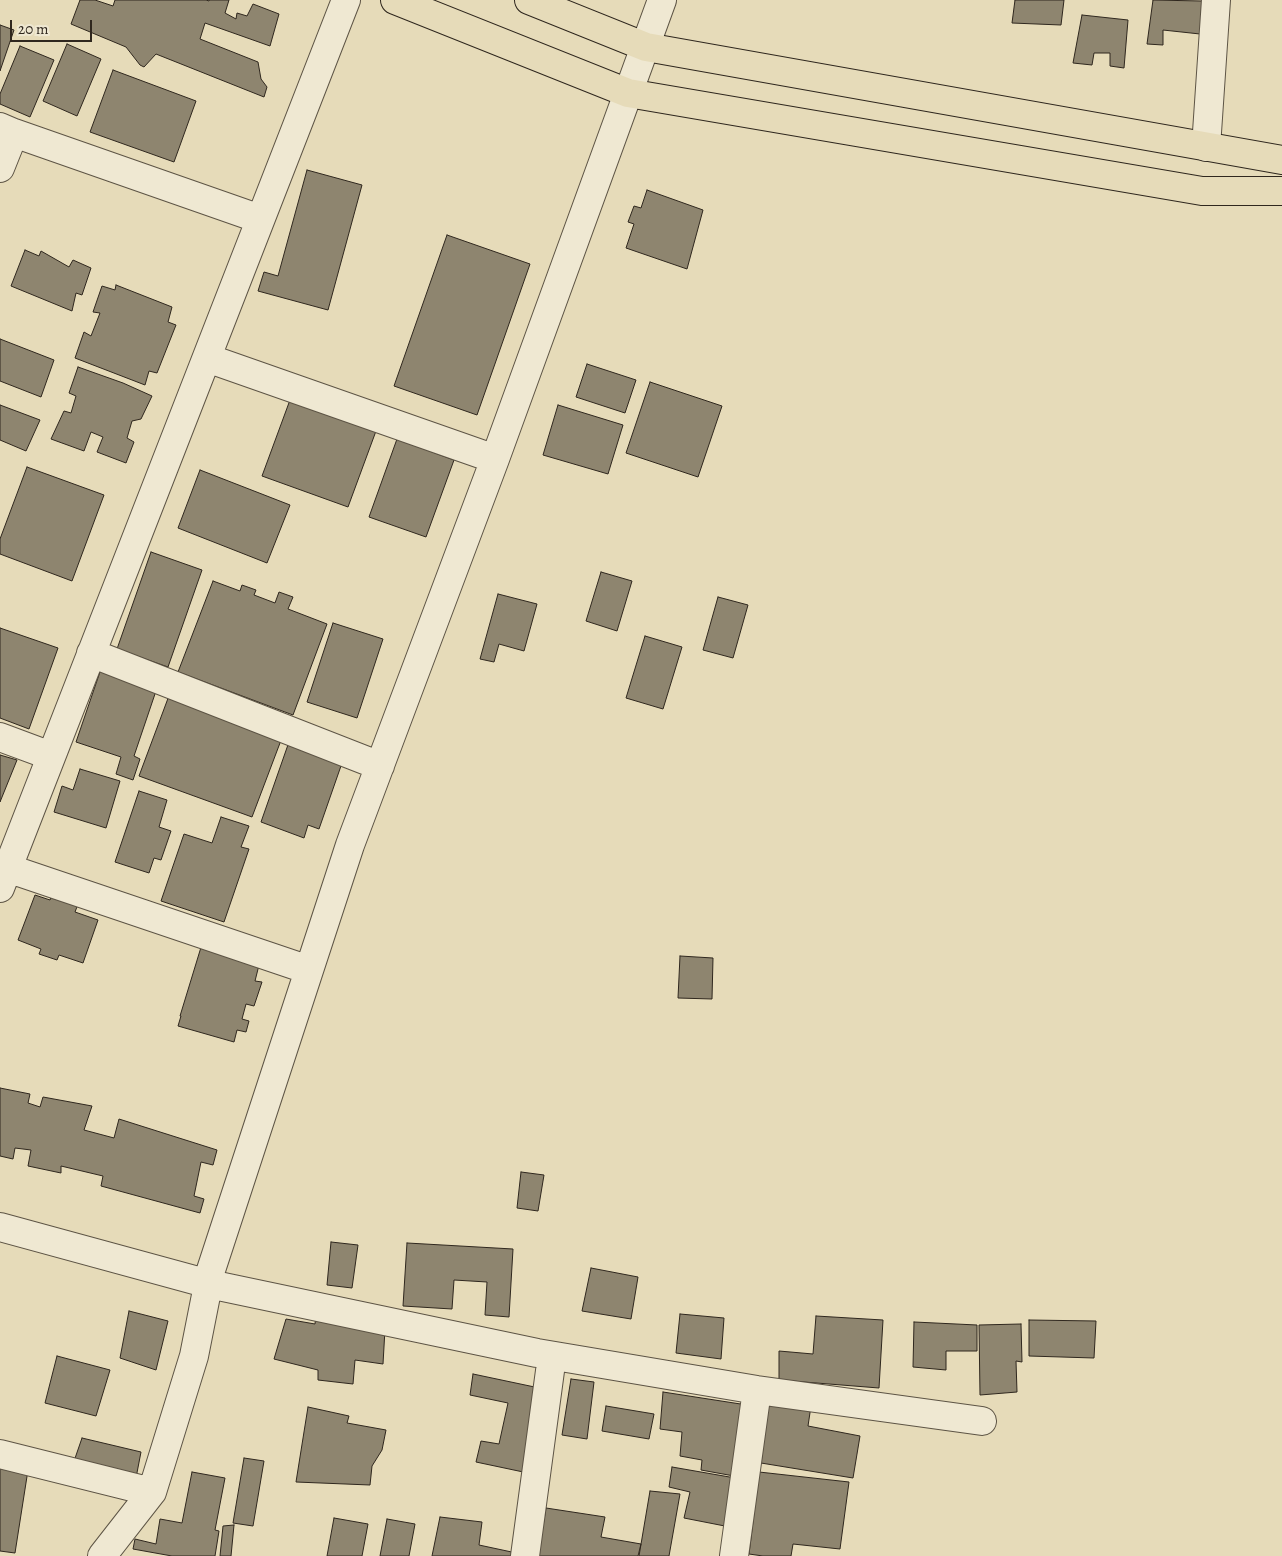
<!DOCTYPE html>
<style>
body{margin:0}
#map{position:relative;width:1282px;height:1556px;overflow:hidden;background:#e6dbb9;font-family:Alegreya,serif}
canvas{display:block}
.scale{position:absolute;left:10px;top:20px;width:82px;height:22px;box-sizing:border-box;border:2px solid #2f271e;border-top:0;padding-left:6px;font-size:15px;line-height:18px;white-space:nowrap;color:#2f271e;-webkit-text-stroke:4px #efe8d2;paint-order:stroke}
</style>
<div id="map">
<canvas width="1282" height="1556"></canvas>
<div class="scale">20 m</div>
</div>
<script>
const context = document.querySelector('canvas').getContext('2d');
context.lineJoin = 'round';
function fillPath(path, color) { context.fillStyle = color; context.fill(path, 'evenodd'); }
const shape = rows => new Path2D(rows.map(r => 'M' + r).join(''));
function stroke(path, color, width, dash) { context.strokeStyle = color; context.lineWidth = width; context.lineCap = dash ? 'butt' : 'round'; context.setLineDash(dash || []); context.stroke(path); }
const building = shape([
 [80,0,95,0,113,6,115,0,206,0,209,1,209,0,229,0,225,13,236,19,237,13,247,16,253,4,279,14,270,46,205,23,200,39,258,62,261,79,267,87,264,97,156,54,144,67,140,65,126,47,71,24,80,0],
 [1015,0,1064,0,1061,25,1012,23,1015,0],
 [1153,0,1202,1,1200,34,1163,30,1163,45,1147,44,1153,0],
 [1082,15,1128,20,1124,68,1110,66,1110,53,1094,53,1092,65,1073,63,1082,15],
 [0,25,14,30,0,71,0,25],
 [67,44,101,59,77,116,43,101,67,44],
 [20,46,54,60,30,117,0,104,0,94,20,46],
 [113,70,196,101,174,162,90,132,113,70],
 [307,170,362,185,328,310,258,291,264,272,278,276,307,170],
 [647,190,703,210,687,269,626,248,634,224,628,222,634,206,641,208,647,190],
 [447,235,530,264,477,415,394,386,447,235],
 [25,250,39,256,41,251,69,267,73,260,91,268,82,295,76,293,72,311,11,286,25,250],
 [116,285,172,307,168,322,176,325,157,373,149,371,145,385,75,358,84,332,91,336,100,313,93,312,102,286,115,290,116,285],
 [0,339,54,360,41,397,0,381,0,339],
 [587,364,636,380,625,413,576,397,587,364],
 [78,367,123,383,152,396,141,419,132,421,127,438,134,442,126,463,97,452,103,437,91,432,84,451,51,439,64,411,71,413,76,396,69,393,78,367],
 [650,382,722,406,698,477,626,453,650,382],
 [290,400,376,431,348,507,262,476,290,400],
 [0,405,40,420,26,451,0,440,0,405],
 [558,405,623,425,608,474,543,455,558,405],
 [397,439,454,460,426,537,369,517,397,439],
 [27,467,104,495,72,581,0,554,0,539,27,467],
 [200,470,290,505,267,563,178,528,200,470],
 [151,552,202,570,168,667,117,649,151,552],
 [601,572,632,581,617,631,586,621,601,572],
 [213,581,240,591,242,585,256,590,254,595,275,603,279,592,293,597,288,609,327,624,293,715,178,672,213,581],
 [498,594,537,604,524,651,499,644,494,662,480,659,498,594],
 [718,597,748,605,733,658,703,650,718,597],
 [333,623,383,639,357,718,307,702,333,623],
 [0,628,58,648,29,729,0,718,0,628],
 [645,636,682,647,663,709,626,698,645,636],
 [102,666,158,685,134,756,140,759,133,780,116,774,121,757,76,742,102,666],
 [170,693,283,735,252,817,139,776,170,693],
 [290,739,342,763,319,829,308,825,304,838,261,822,290,739],
 [0,755,17,760,0,802,0,755],
 [80,769,120,781,106,828,54,812,62,786,73,790,80,769],
 [139,791,167,800,159,827,171,831,161,860,154,858,149,873,115,862,139,791],
 [221,817,249,826,241,847,249,849,224,922,161,901,184,834,212,843,221,817],
 [54,889,80,899,75,912,98,920,83,963,59,955,57,960,39,954,41,949,18,940,35,895,50,900,54,889],
 [202,944,260,961,255,981,262,982,254,1006,246,1004,242,1019,249,1021,246,1032,237,1030,234,1042,178,1026,181,1016,180,1016,202,944],
 [680,956,713,958,712,999,678,998,680,956],
 [0,1088,30,1094,28,1103,40,1107,43,1097,92,1106,84,1130,114,1138,119,1119,217,1150,213,1165,201,1162,194,1196,204,1199,200,1213,101,1186,103,1176,61,1166,61,1173,28,1166,31,1150,15,1148,13,1159,0,1156,0,1088],
 [521,1172,544,1175,538,1211,517,1208,521,1172],
 [331,1242,358,1245,352,1288,327,1285,331,1242],
 [407,1243,513,1249,509,1317,485,1315,487,1282,454,1280,452,1309,403,1306,407,1243],
 [591,1268,638,1277,631,1319,582,1311,591,1268],
 [129,1311,168,1321,156,1370,120,1358,129,1311],
 [316,1314,385,1329,383,1364,355,1360,353,1384,318,1380,318,1370,274,1359,286,1319,315,1324,316,1314],
 [680,1314,724,1318,721,1359,676,1353,680,1314],
 [816,1316,883,1320,879,1388,779,1380,779,1351,813,1354,816,1316],
 [1029,1320,1096,1321,1094,1358,1029,1356,1029,1320],
 [914,1322,977,1325,977,1351,946,1351,946,1370,913,1367,914,1322],
 [1021,1324,1022,1362,1016,1361,1017,1392,980,1395,979,1325,1021,1324],
 [57,1356,110,1370,96,1416,45,1403,57,1356],
 [473,1374,544,1389,528,1473,476,1462,481,1441,499,1444,508,1403,470,1395,473,1374],
 [571,1379,594,1382,587,1439,562,1435,571,1379],
 [663,1392,747,1405,734,1476,701,1470,702,1460,680,1456,682,1432,660,1429,663,1392],
 [769,1402,811,1406,808,1426,860,1436,853,1478,761,1463,769,1402],
 [606,1406,654,1414,649,1439,602,1431,606,1406],
 [308,1407,349,1416,347,1423,386,1430,382,1450,372,1466,370,1485,296,1482,308,1407],
 [82,1438,141,1452,135,1483,72,1467,82,1438],
 [244,1458,264,1461,253,1526,233,1523,244,1458],
 [0,1466,28,1470,15,1553,0,1551,0,1466],
 [672,1467,741,1479,735,1528,684,1518,690,1492,669,1487,672,1467],
 [192,1472,225,1478,215,1530,219,1531,215,1556,172,1556,133,1549,135,1539,156,1544,160,1519,182,1523,192,1472],
 [759,1472,849,1482,840,1549,793,1544,791,1556,763,1556,749,1554,759,1472],
 [650,1491,680,1494,669,1556,639,1556,650,1491],
 [546,1508,605,1517,601,1537,641,1544,638,1556,538,1556,546,1508],
 [440,1517,482,1522,479,1545,521,1554,521,1556,432,1556,440,1517],
 [334,1518,368,1524,362,1556,327,1556,334,1518],
 [387,1519,415,1524,409,1556,380,1556,387,1519],
 [234,1525,231,1556,220,1556,223,1526,234,1525]
]);
fillPath(building, '#8e856f');
stroke(building, '#2f271e', 1);
const minor = shape([
 [0,127,14,133,260,219],
 [1206,147,1216,0],
 [0,168,14,133],
 [207,358,495,459],
 [91,653,380,766],
 [0,737,51,756],
 [7,868,309,970],
 [0,888,346,0],
 [0,1227,209,1284,537,1353,757,1390,982,1421],
 [0,1454,152,1492],
 [102,1556,152,1492,194,1356,211,1270,350,845,495,459,662,0],
 [525,1556,552,1356],
 [734,1556,757,1390]
]);
const major = shape([
 [395,0,628,93,1202,191,1282,191],
 [529,0,646,47,1282,160]
]);
stroke(minor, '#5d5445', 30);
stroke(major, '#2f271e', 30);
stroke(minor, '#efe8d2', 28);
stroke(major, '#e6dbb9', 28);
</script>
